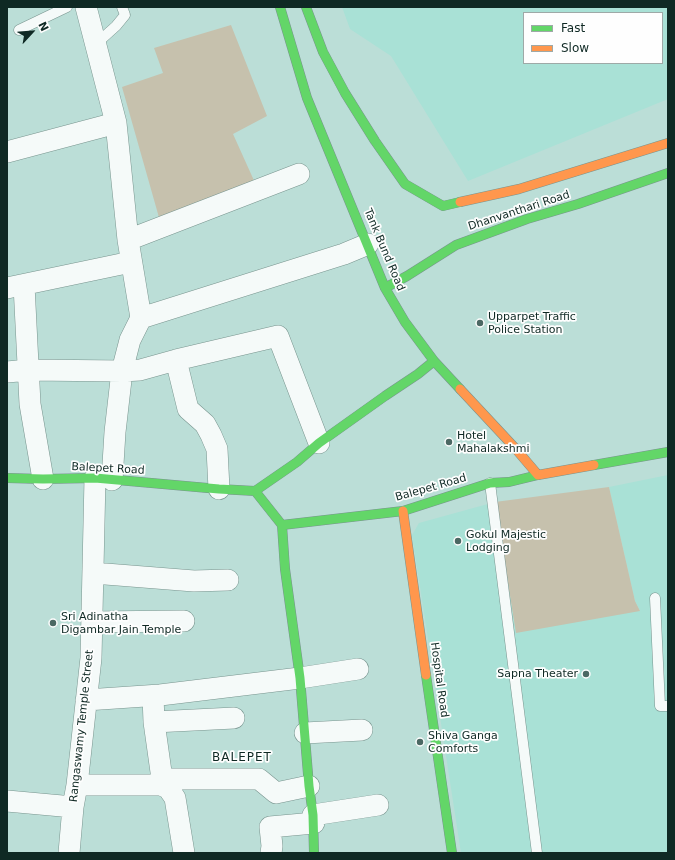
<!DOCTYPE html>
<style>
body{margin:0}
#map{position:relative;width:675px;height:860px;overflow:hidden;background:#bbded7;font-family:"DejaVu Sans",sans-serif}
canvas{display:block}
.frame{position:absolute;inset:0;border:8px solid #0f2924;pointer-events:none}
.legend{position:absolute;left:523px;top:12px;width:140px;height:52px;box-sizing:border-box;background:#fefefe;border:1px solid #9ea9a7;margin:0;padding:5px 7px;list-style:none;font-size:12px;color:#0f2924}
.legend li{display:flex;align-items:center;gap:8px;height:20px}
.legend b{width:20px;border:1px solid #9ea9a7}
.north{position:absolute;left:12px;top:12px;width:40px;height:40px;-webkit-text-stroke:3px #fefefe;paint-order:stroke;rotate:64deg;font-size:11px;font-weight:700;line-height:16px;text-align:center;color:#0f2924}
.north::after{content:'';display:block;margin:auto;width:14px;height:18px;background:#0f2924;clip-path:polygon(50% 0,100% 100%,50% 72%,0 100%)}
</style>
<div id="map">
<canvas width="675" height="860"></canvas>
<div class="frame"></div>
<ul class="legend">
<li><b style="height:5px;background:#63d668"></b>Fast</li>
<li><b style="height:5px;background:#ff974d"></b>Slow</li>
</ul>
<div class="north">N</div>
</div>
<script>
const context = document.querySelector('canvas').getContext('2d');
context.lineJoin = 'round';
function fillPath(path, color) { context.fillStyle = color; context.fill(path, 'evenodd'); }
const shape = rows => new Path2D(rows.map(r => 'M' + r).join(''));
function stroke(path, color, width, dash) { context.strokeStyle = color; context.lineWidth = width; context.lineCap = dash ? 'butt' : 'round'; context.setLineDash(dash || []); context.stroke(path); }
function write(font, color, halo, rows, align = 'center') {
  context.font = font + ' "DejaVu Sans",sans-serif'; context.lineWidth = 3.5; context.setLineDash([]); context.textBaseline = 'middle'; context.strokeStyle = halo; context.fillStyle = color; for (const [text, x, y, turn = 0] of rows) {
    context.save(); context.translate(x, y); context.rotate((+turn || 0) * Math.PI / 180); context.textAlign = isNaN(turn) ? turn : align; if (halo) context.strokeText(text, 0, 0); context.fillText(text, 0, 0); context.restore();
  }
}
fillPath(shape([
 [342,7,668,7,668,99,468,181,391,56,350,29],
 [524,13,662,13,662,63,524,63],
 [668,475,668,853,461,853,412,535,419,523,495,502,640,611,635,601,609,487]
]), '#a9e1d6');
fillPath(shape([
 [231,25,267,116,233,134,256,185,160,221,122,87,163,73,154,48],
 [609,487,635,601,640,611,516,633,495,502]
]), '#c6c1ad');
const lane = shape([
 [19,30,67,7],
 [96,44,116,26,125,15,122,7],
 [490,483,537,853],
 [655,598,660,706,668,706]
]);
const street = shape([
 [86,7,116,123,128,240,141,318,130,340,122,371,115,432,112,480],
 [7,152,116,123],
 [128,240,299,174],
 [24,285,30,404,43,479],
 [7,288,131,262],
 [141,318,344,254,368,244],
 [176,360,188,409,205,424,211,435,217,449,219,489],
 [7,372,29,370,122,371,140,370,176,360,278,336,319,443],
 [93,573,194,581,228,580],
 [92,622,184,621],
 [153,696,154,722,162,779,161,785],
 [86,700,160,695,300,678,358,669],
 [154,722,234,718],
 [305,733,362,730],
 [162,779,259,779,276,793,309,786],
 [77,785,161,785,168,788,175,798,184,853],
 [7,801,73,807],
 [313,815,378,805],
 [69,853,73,807,77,785,91,658,95,478],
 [271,853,272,846,270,827,314,823]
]);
const fast = shape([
 [280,7,307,98,385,288,405,322,434,361,460,389],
 [306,7,323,52,345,93,375,141,405,184,443,206,460,202],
 [385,288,407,276,456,245,527,219,578,204,668,173],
 [594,465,668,452],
 [7,478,43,479,95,478,219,489,255,491],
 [255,491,282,525,285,569,300,678,309,786,313,815,314,853],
 [255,491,297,462,319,443,385,396,418,374,434,361],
 [282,525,403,511,490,483,509,482,538,475],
 [426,675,452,853]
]);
const slow = shape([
 [460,202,519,189,668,143],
 [460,389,515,448,538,475,594,465],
 [403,511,426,675]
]);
stroke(lane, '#78948e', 11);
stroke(street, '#78948e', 22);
stroke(fast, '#78948e', 10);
stroke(slow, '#78948e', 10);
stroke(lane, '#f5faf9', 10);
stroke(street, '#f5faf9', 21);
stroke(fast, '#63d668', 9);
stroke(slow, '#ff974d', 9);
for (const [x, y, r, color] of [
 [480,323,4,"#4b6863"],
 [449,442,4,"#4b6863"],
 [458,541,4,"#4b6863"],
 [53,623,4,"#4b6863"],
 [586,674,4,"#4b6863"],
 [420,742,4,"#4b6863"]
]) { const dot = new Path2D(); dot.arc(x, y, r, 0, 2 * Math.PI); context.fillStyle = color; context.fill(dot); stroke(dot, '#fefefe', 1.5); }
write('11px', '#0f2924', '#fefefe', [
 ["Dhanvanthari Road",519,211,-18],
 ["Tank Bund Road",384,250,67],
 ["Balepet Road",108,469,3],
 ["Balepet Road",431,488,-16],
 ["Hospital Road",439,680,82],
 ["Rangaswamy Temple Street",82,726,-84]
]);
write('11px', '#0f2924', '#fefefe', [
 ["Upparpet Traffic",488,317],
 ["Police Station",488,330],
 ["Hotel",457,436],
 ["Mahalakshmi",457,449],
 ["Gokul Majestic",466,535],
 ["Lodging",466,548],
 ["Sri Adinatha",61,617],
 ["Digambar Jain Temple",61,630],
 ["Sapna Theater",578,674,"right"],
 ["Shiva Ganga",428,736],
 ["Comforts",428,749]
], 'left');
context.letterSpacing = '1px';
write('12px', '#0f2924', '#fefefe', [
 ["BALEPET",242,758]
]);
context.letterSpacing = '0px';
</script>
